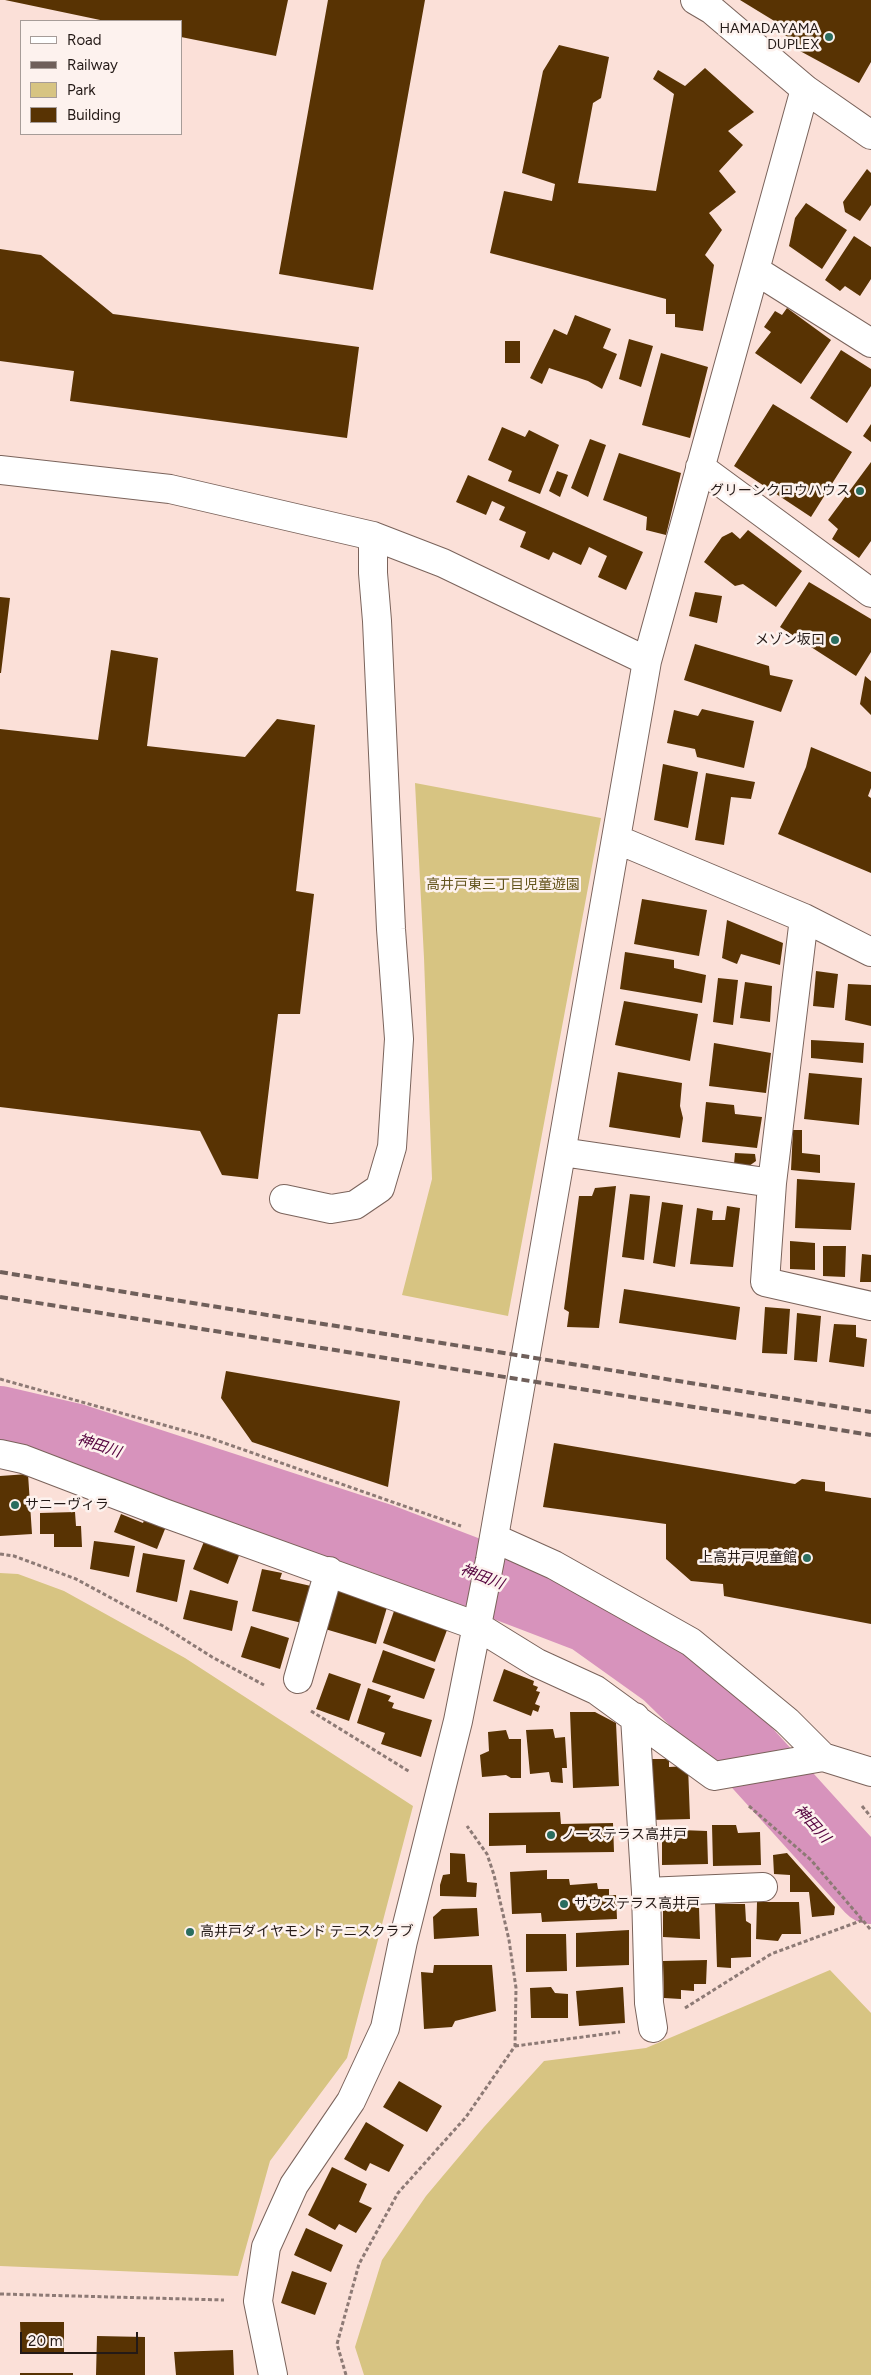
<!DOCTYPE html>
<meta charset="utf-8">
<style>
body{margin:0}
#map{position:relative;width:871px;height:2375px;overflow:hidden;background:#fbe0d8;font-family:Figtree,sans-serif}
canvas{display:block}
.legend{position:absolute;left:20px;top:20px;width:162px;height:115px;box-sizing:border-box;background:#fdf2ee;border:1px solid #a69c98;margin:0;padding:6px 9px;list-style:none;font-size:15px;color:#241a17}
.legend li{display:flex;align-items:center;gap:10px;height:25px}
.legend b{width:25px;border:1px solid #a69c98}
.scale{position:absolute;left:20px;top:2332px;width:118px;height:22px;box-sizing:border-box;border:2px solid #241a17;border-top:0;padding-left:6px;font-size:15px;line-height:18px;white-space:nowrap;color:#241a17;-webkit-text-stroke:4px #fdf2ee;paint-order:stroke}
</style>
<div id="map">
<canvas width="871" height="2375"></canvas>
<ul class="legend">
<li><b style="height:6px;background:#fff"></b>Road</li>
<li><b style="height:6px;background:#6f5f5a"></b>Railway</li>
<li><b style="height:14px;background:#d7c482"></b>Park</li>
<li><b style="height:14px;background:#583303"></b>Building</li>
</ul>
<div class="scale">20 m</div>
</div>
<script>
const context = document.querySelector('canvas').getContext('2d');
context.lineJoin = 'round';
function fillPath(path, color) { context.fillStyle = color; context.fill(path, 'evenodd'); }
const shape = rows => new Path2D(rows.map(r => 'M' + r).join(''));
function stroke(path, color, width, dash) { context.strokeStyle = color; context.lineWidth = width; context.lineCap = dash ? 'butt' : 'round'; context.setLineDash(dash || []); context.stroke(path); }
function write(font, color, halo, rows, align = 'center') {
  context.font = font + ' Figtree,"Noto Sans JP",sans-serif'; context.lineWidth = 5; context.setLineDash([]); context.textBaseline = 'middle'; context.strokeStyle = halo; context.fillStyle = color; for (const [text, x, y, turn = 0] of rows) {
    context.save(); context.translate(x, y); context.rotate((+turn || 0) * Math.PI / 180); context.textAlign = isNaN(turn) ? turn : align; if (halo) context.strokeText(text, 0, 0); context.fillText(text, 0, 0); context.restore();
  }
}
fillPath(shape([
 [415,783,601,818,508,1316,402,1295,432,1179,424,958],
 [0,1573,18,1574,64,1591,185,1658,413,1806,347,2058,270,2161,238,2276,0,2266],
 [830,1970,871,2013,871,2375,364,2375,355,2347,382,2260,426,2196,484,2127,544,2061,646,2048]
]), '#d7c482');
stroke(shape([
 [0,1421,73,1438,380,1538,589,1618,666,1673,745,1750,871,1889]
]), '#d793bc', 70);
fillPath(shape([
 [5,0,288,0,276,56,181,37,181,21,105,21],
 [328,0,425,0,373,290,279,274],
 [740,0,871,0,871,62,859,83,800,51,803,46,773,28,776,22],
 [559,45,609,57,601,98,593,103,578,183,656,191,674,94,653,79,658,70,685,86,705,68,754,112,728,131,743,145,719,171,736,192,709,213,722,230,705,255,714,265,703,331,675,327,675,314,666,314,666,299,490,253,504,191,552,201,555,184,522,173,543,71],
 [867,169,871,173,871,205,860,221,845,212,843,202],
 [806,203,847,230,822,269,789,246,795,218],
 [854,236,871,247,871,279,860,296,845,286,840,291,825,280],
 [0,249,41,255,113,314,359,347,347,438,70,401,74,371,0,361],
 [787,308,831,340,801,384,755,353,771,332,764,327,775,311,782,315],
 [575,315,611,329,603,348,617,354,602,389,588,381,549,368,542,384,530,378,554,329,567,335],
 [629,339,653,346,641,387,619,379],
 [505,341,520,341,520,363,505,363],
 [841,350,871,369,871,386,847,423,810,398],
 [661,353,708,367,690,438,642,425],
 [773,404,852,452,811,517,734,466],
 [871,424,871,442,863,436],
 [502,427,525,437,529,430,559,445,540,494,508,481,512,471,488,460],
 [590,439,606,445,588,497,571,488],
 [619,453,681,473,666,535,646,530,647,517,603,500],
 [871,462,871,541,859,558,832,539,838,529,828,520],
 [557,471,568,475,560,497,549,491],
 [468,475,643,552,626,590,598,577,607,556,589,547,581,565,553,552,549,560,520,547,526,532,499,520,505,507,492,501,486,515,456,502],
 [748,530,802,571,776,607,743,584,735,586,704,562,722,537,732,532,740,539],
 [809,582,871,619,871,652,856,676,780,627],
 [695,592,722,596,717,623,689,616],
 [0,597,10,598,1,673,0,673],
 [695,644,769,666,770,675,793,680,781,712,684,680],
 [111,650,158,658,147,746,245,757,277,719,315,725,296,891,314,894,300,1014,278,1014,258,1179,222,1175,200,1131,0,1107,0,729,98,740],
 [865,676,871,681,871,715,860,704],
 [702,709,754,721,744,768,697,757,695,749,667,743,674,710,698,716],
 [811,747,871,772,871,788,868,796,871,798,871,873,778,834,806,767],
 [663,764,698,772,688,828,654,820],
 [706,773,755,782,751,799,731,797,724,845,695,840],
 [642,899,707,910,699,956,634,944],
 [727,920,783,943,780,965,741,954,737,964,722,958],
 [625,952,674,960,674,968,706,975,702,1003,620,989],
 [816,971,838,974,834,1008,813,1006],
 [718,978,738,980,733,1025,713,1022],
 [745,982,772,986,770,1022,740,1018],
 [848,984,871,985,871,1026,845,1020],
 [624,1001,698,1014,690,1061,615,1045],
 [811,1040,864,1043,863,1063,811,1058],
 [714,1043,771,1053,766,1093,709,1086],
 [618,1072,682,1083,680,1106,683,1118,680,1138,609,1127],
 [809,1073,862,1078,859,1125,804,1119],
 [706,1102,734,1105,735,1114,762,1117,757,1148,702,1142],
 [793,1130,802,1130,802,1153,820,1155,820,1173,791,1170],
 [735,1153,755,1154,756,1161,749,1166,734,1164],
 [797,1179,855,1183,851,1230,795,1228],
 [616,1186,599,1328,567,1327,569,1312,564,1309,579,1196,592,1196,595,1188],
 [630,1194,650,1196,644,1260,622,1257],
 [662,1202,683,1205,675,1267,653,1263],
 [727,1206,740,1208,733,1267,690,1264,697,1208,713,1211,712,1220,725,1220],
 [790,1241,815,1243,815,1270,790,1269],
 [823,1246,846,1246,845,1277,823,1276],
 [862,1254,871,1255,871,1282,860,1282],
 [624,1289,740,1307,736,1340,619,1323],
 [765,1307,790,1309,787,1354,762,1353],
 [797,1313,821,1316,817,1362,794,1360],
 [834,1324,856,1325,856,1337,867,1339,864,1367,829,1362],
 [226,1371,400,1401,388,1487,252,1442,221,1398],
 [554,1443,795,1484,802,1479,825,1482,825,1491,871,1498,871,1624,724,1596,723,1584,691,1581,666,1559,666,1524,543,1507],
 [28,1474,32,1534,0,1536,0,1476],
 [75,1512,76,1526,81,1526,82,1547,54,1547,54,1534,40,1534,40,1513],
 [121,1514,143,1523,146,1515,167,1524,157,1549,114,1532],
 [205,1539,240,1553,228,1584,193,1569],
 [94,1541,135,1546,129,1577,90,1569],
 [143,1553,185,1560,177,1602,136,1592],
 [262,1569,282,1573,280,1579,311,1586,302,1623,252,1611],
 [337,1589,388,1604,376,1644,325,1629],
 [190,1590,238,1601,232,1631,183,1619],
 [394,1611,447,1630,435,1662,383,1643],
 [251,1626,289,1638,280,1669,241,1657],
 [383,1650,435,1669,424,1699,372,1682],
 [504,1669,534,1681,533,1685,538,1687,536,1691,540,1692,535,1704,540,1706,538,1712,533,1710,531,1716,493,1701],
 [329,1673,361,1684,349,1721,316,1709],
 [368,1688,391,1696,388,1701,394,1703,392,1708,432,1720,421,1757,381,1744,385,1733,357,1723],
 [570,1712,595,1712,616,1723,619,1786,573,1788],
 [553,1729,555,1738,565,1737,567,1768,562,1768,563,1783,551,1782,549,1772,530,1774,526,1730],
 [506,1730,509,1739,521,1739,521,1778,511,1778,506,1775,482,1777,480,1755,489,1751,488,1732],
 [649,1759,669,1759,669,1767,688,1766,690,1819,651,1820],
 [560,1812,561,1824,613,1823,614,1852,526,1853,526,1845,489,1846,489,1813],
 [712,1825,736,1825,738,1833,760,1832,761,1865,713,1866],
 [681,1830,707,1831,708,1864,662,1865,662,1839,681,1838],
 [450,1853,465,1854,467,1882,477,1883,476,1897,440,1896,440,1885,443,1875,450,1874],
 [787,1853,835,1907,834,1915,812,1917,809,1892,790,1892,790,1875,774,1874,773,1855],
 [547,1870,547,1879,569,1879,570,1885,597,1883,598,1889,609,1889,609,1895,616,1895,617,1919,542,1922,541,1913,512,1914,510,1872],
 [757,1902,799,1902,801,1934,782,1934,778,1941,756,1939],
 [715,1904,745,1904,746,1921,751,1924,751,1957,731,1958,731,1968,717,1967],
 [663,1905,699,1907,700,1939,663,1937],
 [477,1908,479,1936,434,1939,433,1917,442,1909],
 [629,1930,629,1965,576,1967,576,1933],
 [526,1934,566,1934,567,1971,526,1972],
 [707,1960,706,1984,694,1984,694,1991,681,1990,681,1999,664,1998,663,1961],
 [434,1965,492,1965,496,2011,455,2021,452,2027,424,2029,421,1972,433,1973],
 [551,1987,555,1993,568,1994,568,2018,531,2018,530,1988],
 [623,1987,625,2023,579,2026,576,1991],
 [399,2081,442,2106,427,2132,383,2107],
 [366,2122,404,2145,389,2172,370,2163,366,2171,344,2159],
 [332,2167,367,2184,359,2202,372,2208,356,2233,339,2224,335,2230,308,2215],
 [306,2228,343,2245,331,2272,294,2255],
 [292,2271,327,2283,315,2315,281,2303],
 [20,2322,64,2322,64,2352,21,2352],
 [97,2336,145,2337,145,2375,96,2375],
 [233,2350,234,2375,176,2375,174,2352],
 [20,2373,73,2373,73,2375,20,2375]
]), '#583303');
const minor = shape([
 [695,0,712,10,805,89,871,135],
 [755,270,871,343],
 [700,467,871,593],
 [0,470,170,489,373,536,443,563,647,661],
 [616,839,804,918,871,952],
 [804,918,772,1183,765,1282,871,1306],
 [562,1152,772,1183],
 [284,1199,331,1209,355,1205,380,1188,392,1147,399,1039,391,929,377,621,373,573,373,536],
 [0,1454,23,1459,164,1513,477,1626,537,1663,596,1690,714,1776,823,1757],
 [494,1538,554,1565,691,1642,787,1721,823,1757,871,1772],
 [298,1679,329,1571],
 [635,1717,646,1892,649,2003,653,2028],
 [646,1892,763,1887],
 [273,2375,258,2301,266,2247,294,2185,351,2101,385,2028,403,1941,458,1721,490,1560,647,661,805,89]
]);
stroke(minor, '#7a635b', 30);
stroke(shape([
 [0,1379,210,1438,461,1526],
 [0,1554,14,1556,76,1579,163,1626,212,1657,264,1685],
 [311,1711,410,1772],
 [749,1806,811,1860,871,1930],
 [862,1806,871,1817],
 [685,2008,771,1954,863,1920],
 [515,2046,620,2032],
 [0,2294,224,2300],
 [346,2375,337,2344,359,2264,398,2193,466,2117,515,2046,516,1988,509,1940,494,1875,487,1854,467,1826]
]), '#8d7a75', 3, [4, 2.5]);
stroke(minor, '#fff', 28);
stroke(shape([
 [0,1272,871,1412],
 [0,1297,871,1435]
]), '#6f5f5a', 4, [8, 4]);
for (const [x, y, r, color] of [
 [829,37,5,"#2a6d5f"],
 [860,491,5,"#2a6d5f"],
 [835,640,5,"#2a6d5f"],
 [15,1505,5,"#2a6d5f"],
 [807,1558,5,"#2a6d5f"],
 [551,1835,5,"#2a6d5f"],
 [564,1904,5,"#2a6d5f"],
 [190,1932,5,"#2a6d5f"]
]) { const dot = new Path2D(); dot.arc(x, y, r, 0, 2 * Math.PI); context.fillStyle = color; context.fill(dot); stroke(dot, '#fdf2ee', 2); }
write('14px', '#241a17', '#fdf2ee', [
 ["HAMADAYAMA",819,29],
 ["DUPLEX",819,45],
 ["グリーンクロウハウス",850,491],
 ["メゾン坂口",825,640],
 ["サニーヴィラ",25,1505,"left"],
 ["上高井戸児童館",797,1558],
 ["ノーステラス高井戸",561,1835,"left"],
 ["サウステラス高井戸",574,1904,"left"],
 ["高井戸ダイヤモンド テニスクラブ",200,1932,"left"]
], 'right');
write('14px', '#63541c', '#fdf2ee', [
 ["高井戸東三丁目児童遊園",503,885]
]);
write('italic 15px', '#53003d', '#fdf2ee', [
 ["神田川",99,1446,18],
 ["神田川",482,1577,21],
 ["神田川",812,1824,48]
]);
</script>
